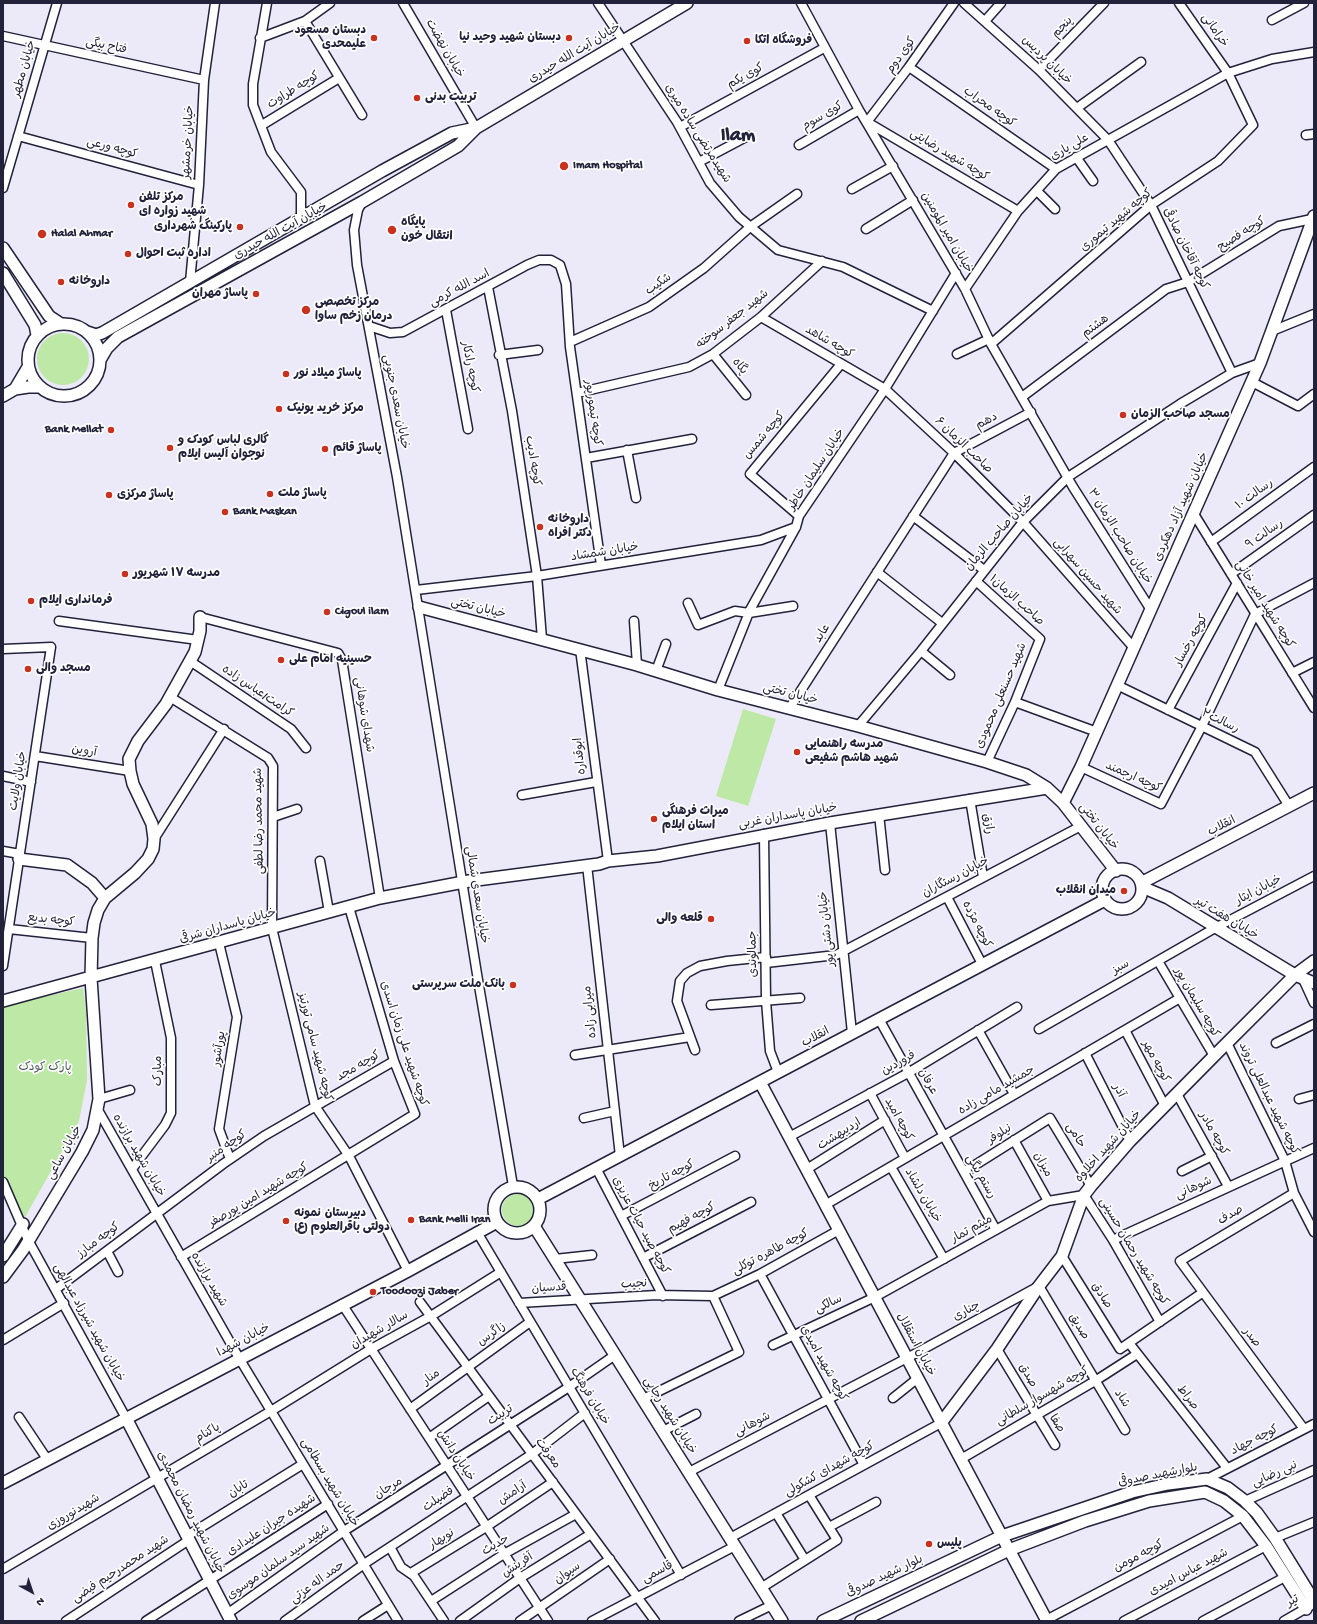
<!DOCTYPE html>
<meta charset="utf-8">
<style>
body{margin:0}
#map{position:relative;width:1317px;height:1624px;overflow:hidden;background:#eceaf9;font-family:"Gochi Hand",sans-serif}
canvas{display:block}
.frame{position:absolute;inset:0;border:4px solid #22223b;pointer-events:none}
.north{position:absolute;left:12px;top:1572px;width:40px;height:40px;-webkit-text-stroke:3px #fff;paint-order:stroke;rotate:140deg;font-size:11px;font-weight:700;line-height:16px;text-align:center;color:#22223b}
.north::after{content:'';display:block;margin:auto;width:14px;height:18px;background:#22223b;clip-path:polygon(50% 0,100% 100%,50% 72%,0 100%)}
</style>
<div id="map">
<canvas width="1317" height="1624"></canvas>
<div class="frame"></div>
<div class="north">N</div>
</div>
<script>
const context = document.querySelector('canvas').getContext('2d');
context.lineJoin = 'round';
function fillPath(path, color) { context.fillStyle = color; context.fill(path, 'evenodd'); }
const shape = rows => new Path2D(rows.map(r => 'M' + r).join(''));
function stroke(path, color, width, dash) { context.strokeStyle = color; context.lineWidth = width; context.lineCap = dash ? 'butt' : 'round'; context.setLineDash(dash || []); context.stroke(path); }
function write(font, color, halo, rows, align = 'center') {
  context.font = font + ' "Gochi Hand","Playpen Sans Arabic",sans-serif'; context.lineWidth = 3.5; context.setLineDash([]); context.textBaseline = 'middle'; context.strokeStyle = halo; context.fillStyle = color; for (const [text, x, y, turn = 0] of rows) {
    context.save(); context.translate(x, y); context.rotate((+turn || 0) * Math.PI / 180); context.textAlign = isNaN(turn) ? turn : align; if (halo) context.strokeText(text, 0, 0); context.fillText(text, 0, 0); context.restore();
  }
}
fillPath(shape([
 '37 359a26 26 0 1 1 52 0a26 26 0 1 1-52 0Z',
 [743,709,776,719,748,806,716,796],
 [83,988,86,1011,87,1080,79,1121,24,1219,3,1176,3,1006],
 '502 1210a16 16 0 1 1 32 0a16 16 0 1 1-32 0Z'
]), '#bde8a5');
const street = shape([
 [267,3,253,84,253,105,271,152,301,192,301,217],
 [403,3,476,128],
 [598,3,677,122,710,183,739,217,778,250,843,267,933,311],
 [801,3,859,110,965,289,991,344,1073,487,1151,610],
 [954,3,909,67,867,122,1018,211],
 [964,3,1039,70,1108,140,1151,205,1232,373],
 [1272,20,1304,3],
 [305,21,362,115],
 [985,21,1001,3],
 [3,36,204,80],
 [260,38,305,21,330,3],
 [909,67,1056,169],
 [1039,70,1104,3],
 [1077,108,1141,62],
 [262,125,339,78],
 [680,127,824,48],
 [1306,135,1314,134],
 [18,136,199,185],
 [799,145,859,110],
 [1076,157,1093,181],
 [699,162,748,136],
 [3,188,57,3],
 [852,189,893,166],
 [1037,191,1055,209],
 [362,202,358,210,354,230,357,265,397,477,477,974,513,1186],
 [866,229,913,200],
 [190,282,199,185,204,80,215,3],
 [488,287,512,411,537,576,542,639],
 [965,289,1018,211,1056,169,1228,73,1272,59,1314,52],
 [446,310,468,429],
 [761,317,885,389,954,453,1023,522,1134,648],
 [369,326,390,333,403,332,527,265,539,260,551,260,560,265,566,284,570,347,601,565],
 [1272,331,1314,314],
 [570,342,649,307,704,268,750,227,797,194],
 [991,344,1151,205,1218,161,1253,125,1228,73,1179,3],
 [713,354,746,395],
 [957,354,989,339],
 [499,355,538,350],
 [1252,382,1298,406,1314,394],
 [577,393,689,367,713,354,761,317,822,261],
 [1022,397,1166,289,1188,282,1279,226,1312,219],
 [627,450,636,498],
 [586,458,692,439],
 [1194,514,1314,708],
 [799,516,750,474,841,364],
 [913,516,984,570],
 [1211,542,1314,467],
 [877,572,942,623],
 [1231,574,1314,515],
 [976,581,1040,639,1015,702,987,762],
 [416,590,537,576,761,540,796,527],
 [688,603,698,625,735,611,749,613,793,606],
 [200,617,338,653,342,660,380,898],
 [59,621,198,640],
 [634,621,637,665],
 [3,649,51,647,3,966],
 [580,649,608,861],
 [921,651,950,675],
 [190,661,291,729,306,748],
 [656,671,666,644],
 [1292,673,1314,662],
 [1117,685,1255,752,1289,806],
 [718,690,750,610,796,527,799,516,885,389,956,273],
 [170,697,268,758,273,766,272,928,315,1106,349,1156,408,1271],
 [1015,702,1097,732],
 [789,709,954,453,1031,412],
 [1168,710,1237,583],
 [858,726,921,651,1023,522,1068,477,1180,404,1232,373,1260,363],
 [35,756,130,771],
 [1081,767,1161,804,1202,726,1255,614,1314,583],
 [3,776,31,782],
 [522,795,596,782],
 [970,799,983,877],
 [879,814,885,870],
 [273,817,297,809],
 [830,823,852,1033],
 [764,834,766,1001,770,1051,778,1072],
 [154,839,224,729],
 [3,851,20,854],
 [320,861,329,912],
 [587,865,620,1156],
 [947,897,982,964],
 [9,929,92,938],
 [219,943,237,1017,219,1129,230,1159],
 [1158,961,1214,1056],
 [766,963,836,955,1081,826],
 [1303,979,1314,1003],
 [711,1005,800,998],
 [879,1019,996,1230],
 [1039,1029,1215,928,1314,876],
 [978,1030,1014,1094],
 [1125,1030,1165,1106],
 [1227,1043,1285,1161,1294,1193,1314,1232],
 [1276,1043,1314,1024],
 [695,1050,677,1001,680,981,687,973,700,966,727,961,766,957],
 [1085,1053,1130,1141],
 [575,1055,690,1037],
 [870,1093,905,1158],
 [1177,1094,1228,1186],
 [99,1099,130,1090],
 [1299,1099,1314,1095],
 [98,1110,239,1358,398,1621],
 [584,1118,615,1111],
 [789,1137,908,1073,1017,1007],
 [1014,1140,1048,1201],
 [891,1167,944,1259],
 [596,1168,663,1296],
 [132,1169,165,1125,171,1113,171,1038,155,961],
 [807,1169,885,1120],
 [1182,1171,1212,1156],
 [964,1172,1050,1118,1091,1186],
 [3,1182,28,1240,126,1418],
 [1294,1193,1180,1261,1304,1429],
 [825,1205,1180,998],
 [621,1216,735,1156],
 [477,1232,681,1575],
 [1113,1240,1314,1148],
 [107,1251,118,1272],
 [1062,1256,1120,1349,1202,1293],
 [181,1257,415,1114,394,1061,349,907],
 [643,1258,751,1202],
 [555,1259,592,1255],
 [760,1274,864,1465],
 [56,1289,223,1164,264,1136,394,1061],
 [420,1302,655,1621],
 [519,1303,657,1295,713,1296,760,1274,839,1230],
 [342,1304,548,1621],
 [3,1340,64,1303],
 [1129,1343,1227,1468],
 [773,1345,875,1297,1048,1201,1084,1195,1113,1240,1160,1322],
 [997,1349,1055,1445],
 [893,1398,918,1378],
 [643,1399,739,1352,713,1296],
 [410,1409,530,1322],
 [19,1417,47,1459],
 [663,1431,696,1414],
 [429,1438,489,1396],
 [961,1459,1095,1381,1137,1354],
 [689,1472,907,1358,1039,1286,1125,1430],
 [1207,1479,1314,1424],
 [1245,1501,1314,1470],
 [776,1513,805,1560],
 [829,1527,876,1502],
 [187,1536,303,1464],
 [730,1538,941,1423],
 [1275,1538,1314,1522],
 [390,1547,401,1567,414,1576,444,1621],
 [3,1569,271,1411,371,1349,431,1316,501,1272],
 [411,1573,486,1527,553,1482],
 [761,1588,837,1540,809,1495],
 [431,1601,504,1554,576,1514],
 [227,1614,344,1531,569,1387,615,1355],
 [1046,1620,1243,1516],
 [66,1621,189,1540],
 [146,1621,328,1504],
 [285,1621,364,1564,532,1454,585,1413],
 [363,1621,388,1605],
 [460,1621,520,1578,591,1534],
 [520,1621,610,1559],
 [592,1621,735,1546],
 [739,1621,772,1605],
 [1124,1621,1266,1546],
 [1203,1621,1285,1577],
 [1284,1621,1310,1606]
]);
const secondary = shape([
 [3,248,49,316,61,324],
 [3,273,35,325,37,335],
 '28 360a36 36 0 1 1 72 0a36 36 0 1 1-72 0Z',
 [87,332,96,335,102,333,382,171,452,133,476,128],
 [100,360,107,348,118,337,362,202,458,146,476,128,687,3],
 [15,389,28,367],
 [3,396,15,389,28,387,40,387],
 [419,607,637,665,718,690,858,726,987,762,1026,775,1047,788,1063,803,1116,871],
 [1063,803,1081,767,1260,363,1314,216],
 [19,859,67,865,92,883,105,898],
 '1102 889a20 20 0 1 1 40 0a20 20 0 1 1-40 0Z',
 [1141,883,1314,793],
 [1142,887,1168,898,1295,975,1314,983],
 [3,1001,380,898,469,881,599,864,608,861,657,856,830,823,1047,788],
 [760,1082,1047,1621],
 '494 1210a23 23 0 1 1 46 0a23 23 0 1 1-46 0Z',
 [538,1199,1105,900],
 [534,1226,782,1621],
 [3,1256,23,1224],
 [3,1277,23,1250,82,1152,93,1130,99,1099,91,978,92,938,94,923,98,910,105,898,135,873,148,859,153,849,154,839,152,824,133,784,130,771,129,759,138,741,166,704,195,652,200,631,200,617],
 [126,1418,231,1621],
 [941,1423,997,1349,1039,1286,1062,1256,1084,1195,1091,1186,1130,1141,1214,1056,1295,975,1314,961],
 [3,1483,408,1271,497,1222],
 [823,1621,1002,1536,1132,1492,1168,1484,1207,1479,1228,1488,1245,1501,1257,1513,1275,1538,1314,1601],
 [861,1621,1009,1550,1085,1521,1149,1501,1205,1492,1224,1501,1243,1516,1266,1546,1306,1609]
]);
stroke(street, '#22223b', 11);
stroke(secondary, '#22223b', 14);
stroke(street, '#fff', 8);
stroke(secondary, '#fff', 11);
for (const [x, y, r, color] of [
 [374,38,4,"#c8321e"],
 [569,38,4,"#c8321e"],
 [747,41,4,"#c8321e"],
 [417,98,4,"#c8321e"],
 [564,166,5,"#c8321e"],
 [131,205,4,"#c8321e"],
 [240,227,4,"#c8321e"],
 [392,230,5,"#c8321e"],
 [42,234,5,"#c8321e"],
 [128,254,4,"#c8321e"],
 [61,282,4,"#c8321e"],
 [256,294,4,"#c8321e"],
 [306,310,5,"#c8321e"],
 [286,374,4,"#c8321e"],
 [279,409,4,"#c8321e"],
 [1123,415,4,"#c8321e"],
 [111,430,4,"#c8321e"],
 [170,448,4,"#c8321e"],
 [325,449,4,"#c8321e"],
 [270,494,4,"#c8321e"],
 [109,495,4,"#c8321e"],
 [225,512,4,"#c8321e"],
 [540,527,4,"#c8321e"],
 [125,574,4,"#c8321e"],
 [31,601,4,"#c8321e"],
 [327,612,4,"#c8321e"],
 [281,660,4,"#c8321e"],
 [28,669,4,"#c8321e"],
 [797,752,4,"#c8321e"],
 [654,819,4,"#c8321e"],
 [1124,891,4,"#c8321e"],
 [711,919,4,"#c8321e"],
 [513,985,4,"#c8321e"],
 [411,1220,4,"#c8321e"],
 [286,1221,4,"#c8321e"],
 [373,1292,4,"#c8321e"],
 [929,1544,4,"#c8321e"]
]) { const dot = new Path2D(); dot.arc(x, y, r, 0, 2 * Math.PI); context.fillStyle = color; context.fill(dot); stroke(dot, '#fff', 1.5); }
write('12px', '#22223b', '#fff', [
 ["پنجم",1063,28,-46],
 ["خرامانی",1214,31,55],
 ["فتاح بیگی",106,47,12],
 ["خیابان نهضت",444,49,60],
 ["خیابان آیت الله حیدری",575,54,-31],
 ["کوی دوم",902,56,-54],
 ["خیابان پردیس",1046,61,44],
 ["خیابان مطهر",25,69,-74],
 ["کوی یکم",746,77,-29],
 ["کوچه طراوت",294,91,-32],
 ["کوچه محراب",989,108,35],
 ["کوی سوم",823,117,-30],
 ["شهیدمرتضی ساده میری",697,134,58],
 ["خیابان خرمشهر",189,142,-87],
 ["علی یاری",1070,148,-30],
 ["کوچه ورعی",112,149,15],
 ["کوچه شهید رضایتی",949,156,31],
 ["کوچه شهید تیموری",1117,221,-40],
 ["خیابان آیت الله حیدری",281,232,-29],
 ["خیابان امیر المومنین",946,233,60],
 ["کوچه فصیح",1242,235,-32],
 ["کوچه آقاخان صادقی",1185,249,64],
 ["شکیب",659,285,-35],
 ["اسد الله کرمی",460,289,-28],
 ["شهید جعفر سوخته",733,320,-38],
 ["هشتم",1096,327,-37],
 ["کوچه شاهد",829,343,30],
 ["کوچه رادکار",469,367,79],
 ["پگاه",739,367,51],
 ["خیابان سعدی جنوبی",395,402,79],
 ["کوچه تیمورپور",592,413,82],
 ["دهم",987,422,-28],
 ["کوچه شمس",765,436,-50],
 ["صاحب الزمان ۶",963,446,44],
 ["کوچه ادیب",532,461,81],
 ["خیابان سلیمان خاطر",817,470,-57],
 ["رسالت ۱۰",1255,495,-36],
 ["خیابان شهید آزاد دهکردی",1182,507,-66],
 ["خیابان صاحب الزمان",1000,533,-49],
 ["رسالت ۹",1265,535,-35],
 ["خیابان صاحب الزمان ۳",1119,537,58],
 ["خیابان شمشاد",605,553,-9],
 ["شهید حسین سهرابی",1087,577,49],
 ["صاحب الزمان۱",1016,601,42],
 ["کوچه شهید امیر خانی",1264,605,58],
 ["خیابان تختی",478,609,14],
 ["عابد",823,634,-57],
 ["کوچه رخسار",1192,641,-61],
 ["کرامت/عباس زاده",257,692,34],
 ["خیابان تختی",790,695,14],
 ["شهید حسنعلی محمودی",1002,696,-67],
 ["شهدای شوهانی",363,715,81],
 ["رسالت۲",1220,722,26],
 ["آروین",84,752,9],
 ["ابوقداره",581,756,-96],
 ["کوچه ارجمند",1133,778,24],
 ["خیابان ولایت",19,781,-81],
 ["خیابان پاسداران غربی",788,817,-10],
 ["شهید محمد رضا لطفی",260,821,-91],
 ["رازق",987,824,81],
 ["خیابان تختی",1098,827,52],
 ["انقلاب",1222,827,-27],
 ["خیابان رستگاران",956,878,-28],
 ["خیابان ایثار",1259,891,-28],
 ["خیابان سعدی شمالی",476,895,81],
 ["خیابان هفت تیر",1226,919,31],
 ["کوچه بدیع",51,921,6],
 ["کوچه مژده",976,925,63],
 ["خیابان پاسداران شرقی",228,927,-16],
 ["خیابان دشتی پور",828,929,-96],
 ["جمالوندی",754,954,-91],
 ["سبز",1121,968,-30],
 ["کوچه سلیمان پور",1196,1003,60],
 ["میرابی زاده",591,1012,-96],
 ["انقلاب",816,1038,-28],
 ["کوچه شهید علی زمان اسدی",403,1044,72],
 ["کوچه شهید سامی تورتیز",314,1047,76],
 ["پورآشور",220,1049,-81],
 ["کوچه مهر",1155,1062,62],
 ["فروردین",899,1064,-29],
 ["کوچه مجد",359,1067,-30],
 ["مبارک",159,1071,-90],
 ["عرفان",927,1082,61],
 ["جمشید مامی زاده",997,1091,-30],
 ["آذر",1118,1091,63],
 ["کوچه شهید عبدالعلی تروند",1268,1099,64],
 ["کوچه امید",898,1120,61],
 ["کوچه مادر",1213,1134,61],
 ["اردیبهشت",840,1135,-32],
 ["نیلوفر",1000,1135,-32],
 ["حامی",1075,1136,59],
 ["کوچه منبر",227,1147,-35],
 ["خیابان شهید اخلاوه",1109,1147,-48],
 ["خیابان ساعی",65,1153,-61],
 ["خیابان شهید برازنده",138,1156,60],
 ["میزان",1042,1165,61],
 ["کوچه تاریخ",672,1176,-28],
 ["رستم بیگی",980,1177,60],
 ["شوهانی",1194,1189,-25],
 ["کوچه شهید امین پورصفر",259,1196,-31],
 ["خیابان دلشاد",922,1196,60],
 ["صدف",1231,1216,-31],
 ["کوچه فهیم",692,1219,-28],
 ["کوچه صید حیات عزیزی",640,1226,62],
 ["میثم تمار",972,1230,-29],
 ["کوچه مبارز",99,1241,-37],
 ["کوچه شهید رحمان حسینی",1133,1252,59],
 ["کوچه طاهره توکلی",771,1253,-28],
 ["شهید برازنده",208,1280,60],
 ["نجیب",634,1285,-3],
 ["قدسیان",549,1289,-4],
 ["صادق",1101,1296,58],
 ["سالکی",829,1305,-25],
 ["چناری",967,1312,-29],
 ["خیابان شهید شیرزاد عبدالهی",88,1323,61],
 ["صدیق",1078,1327,59],
 ["سالار شهیدان",380,1331,-30],
 ["زاگرس",492,1335,-36],
 ["صدر",1251,1338,53],
 ["خیابان شهدا",244,1341,-28],
 ["خیابان استقلال",915,1345,62],
 ["کوچه شهید امیدی",823,1364,61],
 ["صدق",1027,1376,60],
 ["منار",432,1378,-36],
 ["خیابان فرهنگ",589,1397,59],
 ["کوچه شهسوار سلطانی",1043,1397,-30],
 ["صراط",1187,1398,52],
 ["شاد",1121,1399,58],
 ["تربیت",501,1416,-33],
 ["خیابان شهید رجایی",669,1416,58],
 ["صفا",1056,1424,57],
 ["شوهانی",753,1425,-28],
 ["پاکنام",208,1434,-30],
 ["کوچه جهاد",1255,1441,-27],
 ["معرفت",547,1454,54],
 ["خیابان دانش",455,1456,57],
 ["کوچه شهدای کشکولی",830,1470,-29],
 ["نبی رضایی",1275,1475,-24],
 ["بلوارشهید صدوقی",1158,1476,-11],
 ["خیابان شهید بسطامی",329,1483,59],
 ["مرجان",389,1489,-32],
 ["تابان",239,1490,-32],
 ["آرامش",513,1494,-34],
 ["فضیلت",439,1500,-34],
 ["شهیدنوروزی",74,1513,-31],
 ["خیابان شهید رمضان محمدی",190,1513,63],
 ["شهیده جیران علیدادی",272,1526,-33],
 ["نوبهار",442,1540,-32],
 ["حدیث",496,1546,-31],
 ["کوچه مومن",1139,1557,-28],
 ["شهید سید سلمان موسوی",279,1563,-35],
 ["آفرینش",518,1566,-33],
 ["شهید محمدرحیم فیضی",121,1570,-33],
 ["قاسمی",658,1573,-28],
 ["شهید عباس امیدی",1189,1573,-28],
 ["سیوان",568,1574,-35],
 ["بلوار شهید صدوقی",885,1577,-25],
 ["حمد اله عزتی",318,1583,-36],
 ["تیر",1293,1602,-29]
]);
write('bold 12px', '#22223b', '#fff', [
 ["دبستان مسعود",366,31,"right"],
 ["علیمحدی",366,45,"right"],
 ["دبستان شهید وحید نیا",561,38,"right"],
 ["فروشگاه اتکا",755,41],
 ["تربیت بدنی",425,98],
 ["Imam Hospital",573,166],
 ["مرکز تلفن",139,198],
 ["شهید زواره ای",139,212],
 ["پایگاه",401,223],
 ["انتقال خون",401,237],
 ["پارکینگ شهرداری",232,227,"right"],
 ["Halal Ahmar",51,234],
 ["اداره ثبت احوال",136,254],
 ["داروخانه",69,282],
 ["پاساژ مهران",248,294,"right"],
 ["مرکز تخصصی",315,303],
 ["درمان زخم ساوا",315,317],
 ["پاساژ میلاد نور",294,374],
 ["مرکز خرید یونیک",287,409],
 ["مسجد صاحب الزمان",1131,415],
 ["Bank Mellat",103,430,"right"],
 ["گالری لباس کودک و",178,441],
 ["نوجوان آلیس ایلام",178,455],
 ["پاساژ قائم",333,449],
 ["پاساژ ملت",278,494],
 ["پاساژ مرکزی",117,495],
 ["Bank Maskan",233,512],
 ["داروخانه",548,520],
 ["دکتر افراه",548,534],
 ["مدرسه ۱۷ شهریور",133,574],
 ["فرمانداری ایلام",39,601],
 ["Cigoul ilam",335,612],
 ["حسینیه امام علی",289,660],
 ["مسجد والی",36,669],
 ["مدرسه راهنمایی",805,745],
 ["شهید هاشم شفیعی",805,759],
 ["میراث فرهنگی",662,812],
 ["استان ایلام",662,826],
 ["میدان انقلاب",1116,891,"right"],
 ["قلعه والی",703,919,"right"],
 ["بانک ملت سرپرستی",505,985,"right"],
 ["دبیرستان نمونه",294,1214],
 ["دولتی باقرالعلوم (ع)",294,1228],
 ["Bank Melli Iran",419,1220],
 ["Toodoozi Jaber",381,1292],
 ["پلیس",937,1544]
], 'left');
write('12px', '#505d5b', '#fff', [
 ["پارک کودک",45,1068]
]);
write('bold 20px', '#22223b', '#fff', [
 ["Ilam",738,137]
]);
</script>
